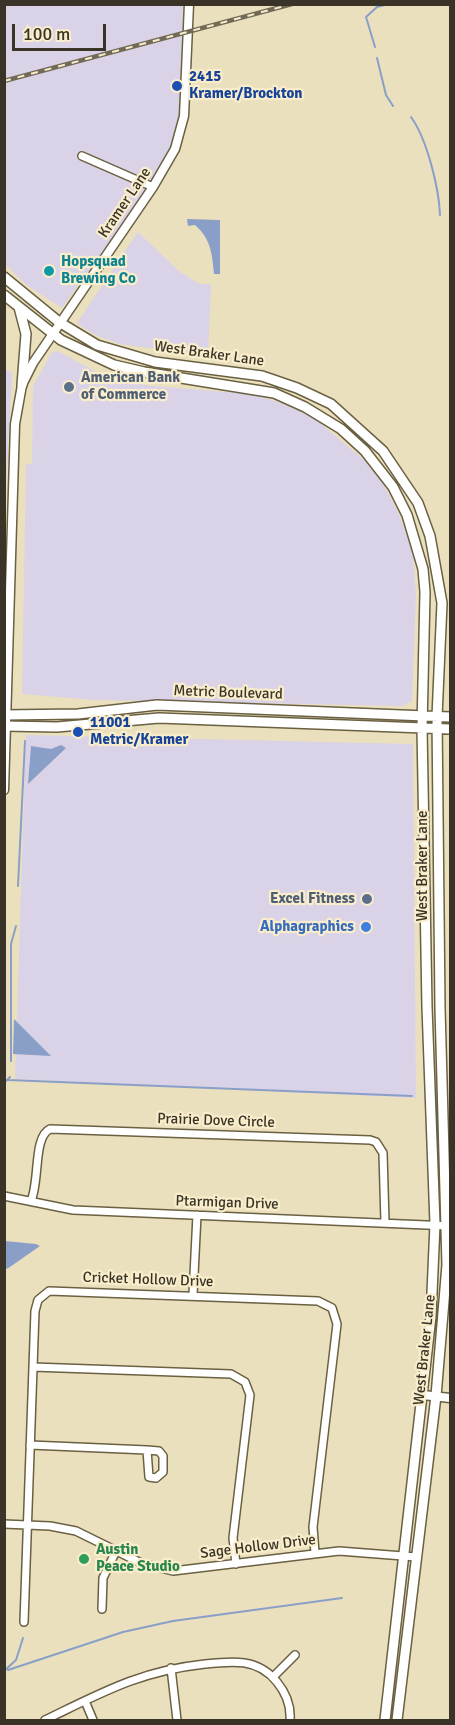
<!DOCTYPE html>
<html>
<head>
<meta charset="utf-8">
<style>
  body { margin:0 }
  #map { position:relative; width:455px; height:1725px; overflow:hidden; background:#ebe0be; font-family:Signika,sans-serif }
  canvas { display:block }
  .frame { position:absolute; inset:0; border:6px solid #393427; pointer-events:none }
  .scale { position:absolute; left:12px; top:24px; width:94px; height:27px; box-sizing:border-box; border:3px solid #393427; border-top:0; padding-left:8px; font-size:18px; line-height:21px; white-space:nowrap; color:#393427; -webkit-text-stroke:4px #f9edcb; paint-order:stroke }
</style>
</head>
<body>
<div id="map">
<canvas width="455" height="1725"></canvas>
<div class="frame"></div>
<div class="scale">100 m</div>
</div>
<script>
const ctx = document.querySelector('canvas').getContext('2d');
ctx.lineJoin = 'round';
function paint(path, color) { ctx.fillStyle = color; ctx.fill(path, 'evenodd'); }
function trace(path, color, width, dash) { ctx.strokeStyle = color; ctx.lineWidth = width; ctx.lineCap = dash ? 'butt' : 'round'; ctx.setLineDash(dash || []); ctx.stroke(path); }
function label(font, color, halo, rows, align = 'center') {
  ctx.font = font + ' Signika,sans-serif'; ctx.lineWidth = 4.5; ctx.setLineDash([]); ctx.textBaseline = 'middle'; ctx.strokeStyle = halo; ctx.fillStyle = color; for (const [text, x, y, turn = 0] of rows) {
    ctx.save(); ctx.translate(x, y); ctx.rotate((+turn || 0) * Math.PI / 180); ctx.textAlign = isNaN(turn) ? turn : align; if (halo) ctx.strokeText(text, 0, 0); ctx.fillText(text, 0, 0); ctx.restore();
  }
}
paint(new Path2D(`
  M4,5h179l-4,110 -11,40 -23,37 -83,116 -36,-23 -21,-21z
  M138,232l42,40 20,12h11l-3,72 -89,-12 -26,-10 -16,-11z
  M58,351l49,27 45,8 100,8 32,10 29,13 51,43 19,24 16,30 14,39 3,42 -4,106 -9,5 -308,-6 -73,-6 4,-230h6l1,-78 19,-34z
  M5,370l7,2 -7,135 -1,-137z
  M26,735l387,9 3,354 -401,-19z`), '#dad2e7');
paint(new Path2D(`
  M187,219l33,1v54h-6c-2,-20 -3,-35 -19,-49l-7,1z
  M61,745l5,3 -38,36 3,-38 20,3z
  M14,1019l37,37 -38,-2z
  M5,1241l31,3 4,2 -33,23 -2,-2z`), '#8a9fc7');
trace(new Path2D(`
  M375,47l-9,-30 11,-10 12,-3
  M377,58l9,37 7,11
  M411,117c16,22 28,71 29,98
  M18,886l7,-145
  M11,1061v-117l5,-18
  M8,1080l404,16
  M4,1083l6,-6
  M8,1670l115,-38 50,-11 169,-23
  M4,1671l12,-11 7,-22`), '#8a9fc7', 2);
const minor = new Path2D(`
  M82,156l71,31
  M4,1196l69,14 377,16
  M31,1201c9,-21 2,-64 19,-72l320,11 6,2 7,11 2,69
  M193,1295l4,-80
  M33,1367l198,7 14,8 5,13 -17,143 3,26
  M30,1445l117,5 12,1 4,5v16l-7,6 -7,-1 -2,-27
  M4,1524l46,2 26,5 65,32 32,8 166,-20 77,6
  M102,1609l1,-31 13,-27
  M24,1622l11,-311 3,-11 11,-9 269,10 14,7 5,16 -24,203 2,26
  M171,1668l6,52
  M273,1677l22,-22
  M85,1701l8,19
  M45,1720c58,-28 95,-49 160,-56 27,-3 53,-6 72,18 9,11 14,24 13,38`);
const tertiary = new Path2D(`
  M4,790l11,-366 7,-39 11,-22 120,-176 22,-38 9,-33 5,-112
  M423,1395l27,3`);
const secondary = new Path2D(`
  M4,277l55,45 38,23 58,17 107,14 35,12 34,16 52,47 35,52 12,33 12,67 -5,114 3,291 7,257 -11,131 -39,324
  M4,295l57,45 53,25 30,7 130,21 31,14 36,22 24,22 28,36 14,28 16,54 2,23 -3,136 5,279 8,217 -4,92 -46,404
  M19,307l7,27 -4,51
  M4,715l74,-1 79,-9 293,12
  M4,726l53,1 102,-9 291,11`);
trace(minor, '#6a6042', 10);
trace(tertiary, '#6a6042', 11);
trace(secondary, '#6a6042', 12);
trace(minor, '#fff', 7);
trace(tertiary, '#fff', 8);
trace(secondary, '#fff', 9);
const rail = new Path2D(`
  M4,81l288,-77`);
trace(rail, '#716a56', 4.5);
trace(rail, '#f9edcb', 2, [7]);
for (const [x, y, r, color] of [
  [177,86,6,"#1a4fb4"],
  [49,271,6,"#0f9aa8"],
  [69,387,6,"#5c6f8a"],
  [78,732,6,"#1a4fb4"],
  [367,899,6,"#5c6f8a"],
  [366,927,6,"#3f7fe0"],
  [84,1559,6,"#2e9e5b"]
]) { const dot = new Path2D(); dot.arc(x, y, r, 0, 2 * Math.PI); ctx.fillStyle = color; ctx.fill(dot); trace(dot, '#f9edcb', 2); }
label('bold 15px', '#164399', '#f9edcb', [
  ["2415",189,77],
  ["Kramer/Brockton",189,94],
  ["11001",90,723],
  ["Metric/Kramer",90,740]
], 'left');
label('15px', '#393427', '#f9edcb', [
  ["Kramer Lane",125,203,-56],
  ["West Braker Lane",209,354,8],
  ["Metric Boulevard",228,693,2],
  ["West Braker Lane",423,866,-90],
  ["Prairie Dove Circle",216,1121,2],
  ["Ptarmigan Drive",227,1203,2],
  ["Cricket Hollow Drive",148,1280,2],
  ["West Braker Lane",425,1350,-84],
  ["Sage Hollow Drive",258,1547,-7]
]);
label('bold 15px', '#0d838f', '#f9edcb', [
  ["Hopsquad",61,262],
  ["Brewing Co",61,279]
], 'left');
label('bold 15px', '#4e5e75', '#f9edcb', [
  ["American Bank",81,378],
  ["of Commerce",81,395],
  ["Excel Fitness",355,899,"right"]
], 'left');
label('bold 15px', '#366cbe', '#f9edcb', [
  ["Alphagraphics",354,927]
], 'right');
label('bold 15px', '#27864d', '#f9edcb', [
  ["Austin",96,1550],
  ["Peace Studio",96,1567]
], 'left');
</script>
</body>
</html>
